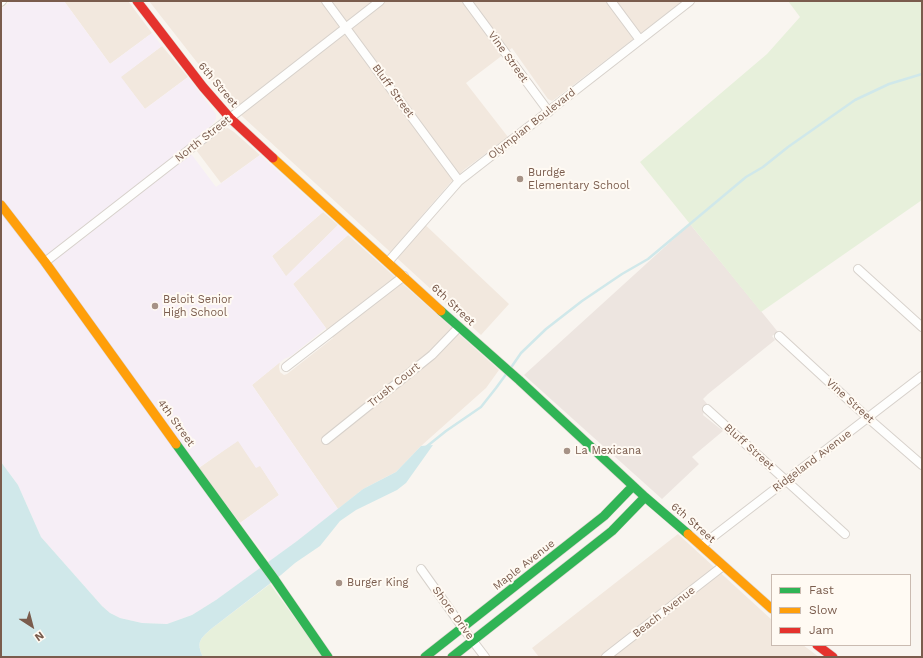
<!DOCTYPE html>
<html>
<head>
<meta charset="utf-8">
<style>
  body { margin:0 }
  #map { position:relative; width:923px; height:658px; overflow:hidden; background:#f9f5f0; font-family:"Work Sans",sans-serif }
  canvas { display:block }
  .frame { position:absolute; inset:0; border:2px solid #7a5c4d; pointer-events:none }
  .legend { position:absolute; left:771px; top:574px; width:140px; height:72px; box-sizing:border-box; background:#fffaf3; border:1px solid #cabbb1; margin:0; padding:5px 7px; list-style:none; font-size:12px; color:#7a5c4d }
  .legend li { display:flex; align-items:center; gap:8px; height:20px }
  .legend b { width:20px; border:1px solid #cabbb1 }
  .north { position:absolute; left:12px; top:606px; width:40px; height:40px; -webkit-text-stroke:3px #fffaf3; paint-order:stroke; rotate:144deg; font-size:11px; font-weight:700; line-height:16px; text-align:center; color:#7a5c4d }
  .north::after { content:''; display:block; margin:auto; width:14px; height:18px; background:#7a5c4d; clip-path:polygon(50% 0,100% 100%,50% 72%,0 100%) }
</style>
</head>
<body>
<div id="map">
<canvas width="923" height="658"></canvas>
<div class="frame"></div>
<ul class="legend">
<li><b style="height:5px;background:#30b455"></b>Fast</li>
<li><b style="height:5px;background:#ff9f0a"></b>Slow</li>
<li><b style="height:5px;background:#e5322d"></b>Jam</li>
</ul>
<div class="north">N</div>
</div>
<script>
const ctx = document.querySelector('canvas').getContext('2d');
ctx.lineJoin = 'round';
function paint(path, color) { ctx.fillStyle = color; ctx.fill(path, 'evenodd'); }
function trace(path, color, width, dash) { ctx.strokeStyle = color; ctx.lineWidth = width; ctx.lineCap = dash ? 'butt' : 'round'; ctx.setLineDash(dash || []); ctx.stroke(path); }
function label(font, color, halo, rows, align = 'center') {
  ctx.font = font + ' "Work Sans",sans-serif'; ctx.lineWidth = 4; ctx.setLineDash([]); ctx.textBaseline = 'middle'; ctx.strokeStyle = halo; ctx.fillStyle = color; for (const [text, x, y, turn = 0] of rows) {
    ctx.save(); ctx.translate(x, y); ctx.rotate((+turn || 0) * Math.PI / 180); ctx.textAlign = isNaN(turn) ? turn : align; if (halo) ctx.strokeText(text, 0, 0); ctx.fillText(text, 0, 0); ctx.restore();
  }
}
paint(new Path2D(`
  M64,1h64l24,32 -42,31z
  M149,1h534l-128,98 -3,2 -4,-2 -36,-51 -46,35 42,54 -43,32 -14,13 -32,37 90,85 -28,31 -249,-228z
  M162,46l26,31 -43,32 -25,-32z
  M228,128l6,4 26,23 -39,28 -25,-33 28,-21z
  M323,212l15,13 -52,52 -14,-21z
  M348,235l151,135 -13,18 -65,58 -25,26 -33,17 -25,20 -86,-124 28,-23 -1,5 1,5 4,3 3,-1 46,-36 -40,-54z
  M238,440l18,27 4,-2 19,30 -39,28 -41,-55z
  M678,534l94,86v25h31l16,12h-280l-7,-9z`), '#f2e8de');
paint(new Path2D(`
  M690,224l88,108 -6,4 3,4 -67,54 -5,5 6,7 -5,5 -1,4 20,16 -31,26 7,7 -37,35 -138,-124z`), '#ede5e0');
paint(new Path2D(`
  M12,1h52l46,63 42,-31 10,13 -41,31 24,32 43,-32 28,37v4l-1,3 -3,4 -26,22 30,40 44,-32 63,57 -51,44 14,20 52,-51 10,10 -55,49 33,44 -35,28 -7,3 -32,26 86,124 -41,32 -27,20 -30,-38 39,-28 -19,-29 -4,2 -18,-27 -47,32 69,95 -44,32 -24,15 -25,9 -25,-1 -22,-5 -10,-5 -8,-7 -61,-69 -23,-52 -17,-23v-453z`), '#f6eef6');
paint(new Path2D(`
  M788,1h134v199l-161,112 -121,-150 127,-108 33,-37z
  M270,584l53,73h-120c-7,-15 -3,-18 8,-28z`), '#e7f0db');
paint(new Path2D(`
  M433,445l-27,38 -9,7 -41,20 -16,11 -20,25 -25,17 -14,12 -70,54c-11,10 -15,13 -8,28h-202v-195l17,23 23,52 61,69 8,7 10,5 22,5 25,1 25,-9 24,-15 81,-59 66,-52 33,-17 25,-26z`), '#d0e8ea');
trace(new Path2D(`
  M510,369l11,-16 25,-24 36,-28 40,-27 26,-15 98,-82 17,-10 25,-20 67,-47 34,-16 33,-10
  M426,447l20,-16 35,-24 15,-19 11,-15`), '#d0e8ea', 2.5);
const street = new Path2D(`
  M326,1l133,180
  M467,1l82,111
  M611,1l29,39
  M1,2l1,-1
  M45,262l185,-144 150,-117
  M388,262l71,-81 231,-180
  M858,269l64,58
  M779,336l89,82 54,47
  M286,367l118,-91
  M707,409l138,125
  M326,440l106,-85 27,-28
  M701,546l221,-170
  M421,569l42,59 22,29
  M606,657l117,-91`);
const fast = new Path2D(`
  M441,311l78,69 126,117 43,37
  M176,444l99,136 53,77
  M425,657l179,-141 29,-30
  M452,657l160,-126 33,-34`);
const slow = new Path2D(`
  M273,158l168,153
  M1,205l44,57 131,182
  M688,534l84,75`);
const jam = new Path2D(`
  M137,1l66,86 27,31 43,40
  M817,645l16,12`);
trace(street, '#d7d1cb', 10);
trace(fast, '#d9d2cb', 10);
trace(slow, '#d9d2cb', 10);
trace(jam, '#d9d2cb', 10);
trace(street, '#fefefd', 8);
trace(fast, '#30b455', 9);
trace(slow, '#ff9f0a', 9);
trace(jam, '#e5322d', 9);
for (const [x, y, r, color] of [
  [520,179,4,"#a69286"],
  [155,306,4,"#a69286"],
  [567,451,4,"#a69286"],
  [339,583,4,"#a69286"]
]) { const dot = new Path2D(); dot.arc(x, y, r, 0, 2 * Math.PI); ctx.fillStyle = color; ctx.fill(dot); trace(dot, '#fffaf3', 1.5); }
label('11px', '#7a5c4d', '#fffaf3', [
  ["Vine Street",508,57,54],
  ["6th Street",218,85,50],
  ["Bluff Street",393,91,54],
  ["Olympian Boulevard",532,124,-38],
  ["North Street",203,139,-38],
  ["6th Street",453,305,43],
  ["Trush Court",394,385,-39],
  ["Vine Street",850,401,42],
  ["4th Street",176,423,54],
  ["Bluff Street",749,447,42],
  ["Ridgeland Avenue",812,461,-37],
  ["6th Street",693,523,41],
  ["Maple Avenue",524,565,-38],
  ["Beach Avenue",664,612,-38],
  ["Shore Drive",453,613,54]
]);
label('11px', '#7a5c4d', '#fffaf3', [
  ["Burdge",528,173],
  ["Elementary School",528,186],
  ["Beloit Senior",163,300],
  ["High School",163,313],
  ["La Mexicana",575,451],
  ["Burger King",347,583]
], 'left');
</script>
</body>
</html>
